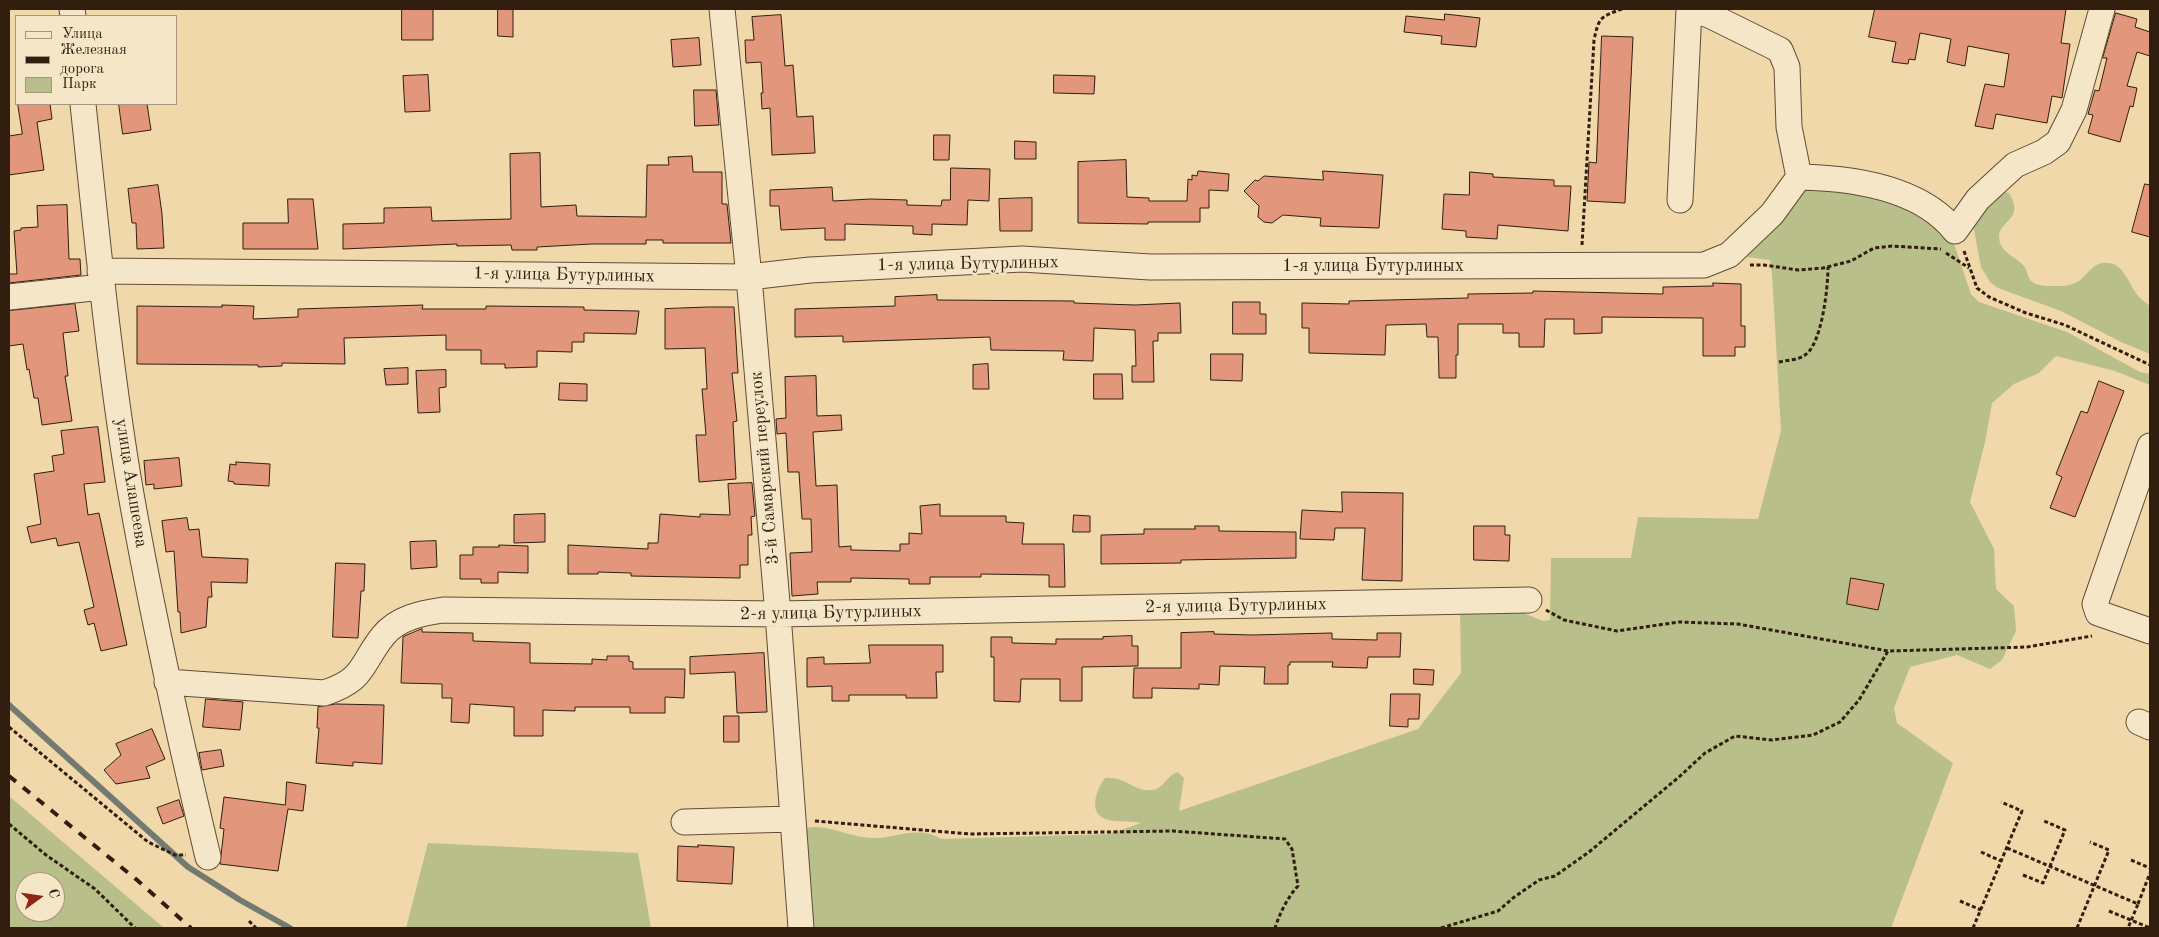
<!DOCTYPE html>
<html>
<head>
<meta charset="utf-8">
<style>
  body { margin:0 }
  #map { position:relative; width:2159px; height:937px; overflow:hidden; background:#f0d8ab; font-family:"Old Standard TT",serif }
  canvas { display:block }
  .frame { position:absolute; inset:0; border:10px solid #311e0f; pointer-events:none }
  .legend { position:absolute; left:15px; top:15px; width:162px; height:90px; box-sizing:border-box; background:#f5e6c8; border:1px solid #a7967e; margin:0; padding:6px 9px; list-style:none; font-size:15px; color:#311e0f }
  .legend li { display:flex; align-items:center; gap:10px; height:25px }
  .legend b { width:25px; border:1px solid #a7967e }
  .north { position:absolute; left:15px; top:872px; width:50px; height:50px; box-sizing:border-box; background:#f5e6c8; border:1px solid #a7967e; border-radius:50%; rotate:76deg; font-size:14px; font-weight:700; line-height:20px; text-align:center; color:#311e0f }
  .north::after { content:''; display:block; margin:auto; width:18px; height:22px; background:#8f2418; clip-path:polygon(50% 0,100% 100%,50% 72%,0 100%) }
</style>
</head>
<body>
<div id="map">
<canvas width="2159" height="937"></canvas>
<div class="frame"></div>
<ul class="legend">
<li><b style="height:6px;background:#f5e6c8"></b>Улица</li>
<li><b style="height:6px;background:#311e0f"></b>Железная дорога</li>
<li><b style="height:14px;background:#b8bf8a"></b>Парк</li>
</ul>
<div class="north">С</div>
</div>
<script>
const ctx = document.querySelector('canvas').getContext('2d');
ctx.lineJoin = 'round';
function paint(path, color) { ctx.fillStyle = color; ctx.fill(path, 'evenodd'); }
function trace(path, color, width, dash) { ctx.strokeStyle = color; ctx.lineWidth = width; ctx.lineCap = dash ? 'butt' : 'round'; ctx.setLineDash(dash || []); ctx.stroke(path); }
function label(font, color, halo, rows, align = 'center') {
  ctx.font = font + ' "Old Standard TT",serif'; ctx.lineWidth = 4.5; ctx.setLineDash([]); ctx.textBaseline = 'middle'; ctx.strokeStyle = halo; ctx.fillStyle = color; for (const [text, x, y, turn = 0] of rows) {
    ctx.save(); ctx.translate(x, y); ctx.rotate((+turn || 0) * Math.PI / 180); ctx.textAlign = isNaN(turn) ? turn : align; if (halo) ctx.strokeText(text, 0, 0); ctx.fillText(text, 0, 0); ctx.restore();
  }
}
paint(new Path2D(`
  M1824,184l96,27 33,30 18,53 8,8 88,30 73,40 10,2v11l-35,-14 -59,-15 -17,17 -25,11 -22,19 -7,39 -15,60 24,47 2,40 18,17 2,25 -14,29 -12,9 -33,-14 -47,12 -16,41 3,15 56,40 -62,165h-1086v-100c24,-5 44,10 68,10 24,0 46,-13 68,1l169,-5 31,-11c-15,-4 -46,4 -46,-19 0,-8 5,-20 10,-26 18,-3 31,15 48,12 11,-2 14,-15 25,-18l6,6 -5,33 239,-82 43,-56 -1,-65 46,-2 37,15 7,-1 1,-62h80l7,-41 120,2 23,-88 -9,-157 -2,-14 -30,-4 60,-67z
  M2000,191l9,2c19,32 -20,26 -7,54 4,7 14,11 20,17 5,4 5,12 9,17 4,4 12,5 18,5 8,0 19,1 26,-3 13,-6 17,-23 34,-20 16,2 20,23 30,34 3,3 7,6 11,9v48l-29,-12 -60,-31 -63,-23 -8,-6 -9,-15 -8,-43z
  M9,796l155,132h-155zM25,882h30v30h-30z
  M428,843l210,10 13,75h-245z`), '#b8bf8a');
trace(new Path2D(`
  M9,705l179,162 52,33 50,28`), '#727a71', 6);
const building = new Path2D(`
  M402,9h31v31h-31z
  M498,9h15v28l-15,-1z
  M1875,9h191l-5,34 9,1 -8,54 -10,-2 -5,27 -51,-9 -3,15 -18,-3 10,-42 19,3 5,-33 -41,-8 -3,20 -18,-4 4,-23 -31,-6 -5,27 -6,-1 -1,5 -16,-2 4,-20 -27,-5z
  M2116,13l21,6 -2,8 15,5v24l-13,-4 -10,34 10,2 -4,19 -3,-1 -10,36 -32,-9 5,-18 -5,-1 7,-24 4,1 8,-33h-4z
  M1445,14l35,4 -4,29 -35,-3 1,-8 -38,-4 2,-16 38,4z
  M781,15l4,51 8,-1 4,52 16,-1 2,37 -43,2 -2,-47 -8,1 -1,-16h2l-2,-31 -15,1 -1,-23h9l-2,-23z
  M1602,36l31,1 -8,166 -38,-2 2,-39 7,1z
  M699,38l2,27 -28,2 -2,-27z
  M428,75l2,36 -25,1 -2,-36z
  M1054,75l41,1 -1,18 -40,-1z
  M694,90h22l3,35 -24,1z
  M18,104h32l2,15 -15,3 7,48 -35,5v-39l13,-2z
  M119,104h28l4,26 -28,4z
  M934,135h16l-1,25h-15z
  M1015,141l21,1v17h-21z
  M540,153l1,54 35,-2 1,11 69,1 1,-52h22l-1,-8 24,-1 1,16h29v32h5l4,39h-68v-3h-17v4h-54l-55,3v3h-25l-1,-5 -54,1v-2l-114,5v-25l41,-1v-15l47,-1 1,14 79,-2 -1,-65z
  M1126,160l1,37 22,1v3h38l1,-22 4,1v-5l5,1 1,-5 31,3 -1,17 -19,-1v18h-9v14h-52v2l-70,-1v-61z
  M951,168l39,1 -1,32 -21,-1 -1,25 -35,-1v11l-19,-1v-8l-68,-2v16h-20v-12l-44,2 -2,-24h-9v-16l62,-3 1,14 38,-2 36,1v5l34,1 1,-6h8z
  M1323,171l60,4 -4,53 -59,-2 1,-8 -38,-3 -11,8 -8,-1 -6,-5 1,-11 -15,-15 11,-11 3,1 6,-5 59,4z
  M1470,172l23,2v3l61,3v6h17l-3,45 -70,-6 -1,14 -31,-2v-6l-24,-2 2,-35 25,1z
  M2145,184l5,1v52l-18,-5z
  M158,185l4,29 2,34 -27,1 -1,-26h-4l-4,-34z
  M1032,198v33h-32l-1,-32z
  M288,199h25l5,50h-75v-26h45z
  M67,205l2,54h11l1,16 -72,8v-9h8l-3,-43 7,-1v-2l17,-1 -1,-21z
  M1713,283l28,1v42h4v21h-10v9h-32v-38l-101,-1v16l-28,1v-15h-29l-1,28h-25v-14h-16v-9h-45v31h-2v23h-17l-1,-41h-11l-1,-13 -40,1 -1,30 -76,-2v-25h-7v-25l47,1v-3l119,-3v-4l65,-1v-2l130,3v-7l50,-1z
  M937,295v5l137,1v2l61,2 45,-2 1,30h-23v8h-5l1,41h-22v-16h4l-1,-36 -41,-2 -1,33 -30,-1 1,-9 -73,-1 -1,-13 -147,5v-6l-48,1v-28l100,-3v-9z
  M1233,302h27v12h6v20h-33z
  M75,304l4,27 -16,2 5,43h-3l7,45 -30,4 -4,-27h-4l-5,-29 -2,1 -4,-26 -14,2v-35z
  M222,305l32,1 -1,13 45,-2v-8l125,-4 -1,4h64v-3l98,1v3l55,1 -3,23 -52,-1v9h-12v10l-35,-1v16l-32,1v-4h-24v-14h-35v-15l-102,3 1,26 -63,-1v3l-24,1v-2l-121,-1v-58l85,1z
  M708,307h26l4,66h-6l5,48 -4,1 3,57 -37,3 -3,-47h10l-4,-46h5l-2,-41 -40,1v-40z
  M1211,354h32l-1,27 -31,-1z
  M988,364l1,25h-16v-24z
  M408,368v16l-22,1 -2,-16z
  M446,370v17l-7,1 1,24 -22,1 -2,-42z
  M1094,374h28l1,25h-29z
  M816,376l1,40 24,-1 1,15 -29,2 3,54 21,-1 2,62 12,-1v4l49,1v-7h9v-11l13,1 -2,-28 20,-2v12h66v6l18,1 -2,21h42l1,43h-16v-12l-68,-1v3h-51v7h-21v-5l-58,-1v4h-34l1,12 -26,2 -2,-43 22,-1 -1,-33h-9l-3,-47h-11l-2,-39 -9,1 -1,-15 10,-1 -1,-41z
  M2099,381l25,10 -49,126 -25,-9 12,-31 -6,-3 25,-63 6,2z
  M560,383l27,1v17l-28,-1z
  M98,427l7,55 -21,2 4,31 11,-2 28,132 -26,6 -7,-28 -6,2 -4,-15 10,-3 -15,-65 -21,4 -2,-8 -25,5 -4,-16 14,-3 -7,-50 20,-3 -2,-15 12,-2 -3,-23z
  M179,458l3,28 -28,3v-5l-8,1 -2,-24z
  M236,462l34,2 -1,22 -35,-2v-2l-6,-1 2,-17 6,1z
  M752,483l3,33 -4,1 1,18h-4v30h-8v13l-109,-2v-3l-33,-1v2h-30v-29l80,4v-6h10l2,-29 40,3v-3l30,1 -2,-31z
  M1342,492l61,1 -1,88 -40,-1 3,-52h-30l-1,12 -34,-1 2,-29 40,2z
  M545,514v28l-31,1v-28z
  M1074,515l16,1v16h-17z
  M187,518l2,12 10,-1 3,28 46,2 -1,24 -36,-1 1,15h-4l-2,30 -25,6 -1,-21h-2l-4,-61 -8,1 -4,-31z
  M1195,526h24v5l77,1v26l-115,2v3l-80,1v-29l43,-1v-5h51z
  M1474,526h31v9h5l-1,26 -35,-1z
  M436,541l1,26 -26,2 -1,-27z
  M499,545l29,1v27l-30,-1v11h-17v-4h-21v-24h13v-8h26z
  M336,563l29,1 -1,27h-3l-3,47 -25,-1z
  M1851,578l33,6 -6,26 -31,-6z
  M422,629v3l51,1v8l57,2v20l62,1v-5l15,1v-4h22v5l4,1v7h52l-1,29 -19,-1v16h-35v-6h-55v4l-32,-1v26h-29v-29l-44,-3 -1,19 -18,-1 1,-24h-10v-14l-41,-1 2,-46z
  M1214,632v2l38,1 80,-2v6l45,1v-7h24l-1,24h-32l-1,11 -35,-1 1,-5h-43v3h-2v19h-24l1,-17 -45,-1 -1,19 -20,-1v5l-47,-1v10h-19l1,-30h47v-35z
  M1132,636v10h6v20l-56,1v34h-22v-22h-39l-1,23 -26,-1v-44h-3v-20h21v6l44,1v-5h47v-2z
  M869,645h74v27h-7l1,26h-31v-3h-57v6h-17v-15l-25,1v-29l17,-1v7l46,-1z
  M764,653l3,59 -30,1 -2,-41 -45,2v-17z
  M1414,669l20,1 -1,15 -19,-1z
  M1391,694h29l-1,25h-11v8l-18,-1z
  M206,699l37,3 -3,28 -37,-3z
  M336,704l48,1 -2,59 -29,-2v4l-37,-3 3,-35h-2l1,-21z
  M724,716h15v26h-15z
  M152,729l13,30 -19,8 4,11 -34,6 -12,-14 17,-15 -5,-11z
  M221,750l3,16 -22,4 -3,-17z
  M287,782l19,3 -3,26 -15,-2 -10,62 -58,-7 4,-35 -4,-1 4,-31 61,8z
  M179,800l5,16 -21,8 -6,-16z
  M698,845l36,2 -2,37 -55,-3 1,-35 20,1z`);
paint(building, '#e2967c');
trace(building, '#311e0f', 1);
const minor = new Path2D(`
  M72,9l1,7
  M722,9l27,268 29,337 23,314
  M1690,9l19,6 71,35 7,17 2,60 10,50
  M83,104c13,124 25,250 45,373 22,128 50,254 80,380
  M1799,177c52,1 121,10 156,54l23,-32 37,-34 29,-13 14,-10 16,-32 28,-101
  M1680,200l9,-191
  M100,271l649,6 61,-7 212,-11 128,8 554,-2 25,-10 43,-41 27,-37
  M9,297l93,-10
  M2150,446l-55,158 3,9 52,18
  M167,682l157,11c41,-13 36,-28 59,-57 14,-18 39,-23 60,-26l335,4 751,-14
  M2139,722l11,5
  M684,822l108,-3`);
trace(minor, '#614c36', 27);
trace(new Path2D(`
  M1582,245l12,-205c5,-23 6,-23 28,-31
  M1964,251l13,37 12,9 37,16 39,12 85,40
  M1946,253l23,15
  M1750,265h14l34,5 25,-2 28,-7 23,-13 18,-2 49,3
  M1779,362c8,-2 20,-2 26,-7 17,-11 23,-68 23,-88
  M1546,610l18,10 53,11 62,-9 59,2 150,27 139,-4 65,-11
  M9,727l139,115 27,13h11
  M815,821l155,13 203,-3 112,8 7,10 6,37c-11,12 -18,27 -23,42
  M9,824l37,31 49,34 40,39
  M2007,848l131,56 -10,24
  M1981,852l20,9
  M2131,860l19,8
  M2023,875l20,8 22,-53 -21,-9
  M1960,901l21,9
  M2138,904l12,-31
  M2109,911l41,17
  M249,921l7,7
  M1441,928l57,-17 15,-13 26,-18 16,-4 34,-24 90,-75 26,-24 30,-17 37,4 41,-5 27,-13 19,-22 29,-49
  M1973,928l49,-117 -21,-9
  M2077,928l32,-78 -19,-8`), '#311e0f', 3, [4, 2.5]);
trace(minor, '#f5e6c8', 25);
trace(new Path2D(`
  M9,776l128,104 54,48`), '#311e0f', 4, [9, 9]);
label('18px', '#311e0f', '#f5e6c8', [
  ["1-я улица Бутурлиных",968,264,-1],
  ["1-я улица Бутурлиных",1373,266],
  ["1-я улица Бутурлиных",564,275,1],
  ["3-й Самарский переулок",765,468,-95],
  ["улица Алашеева",131,483,81],
  ["2-я улица Бутурлиных",1236,606,-1],
  ["2-я улица Бутурлиных",831,613,-1]
]);
</script>
</body>
</html>
